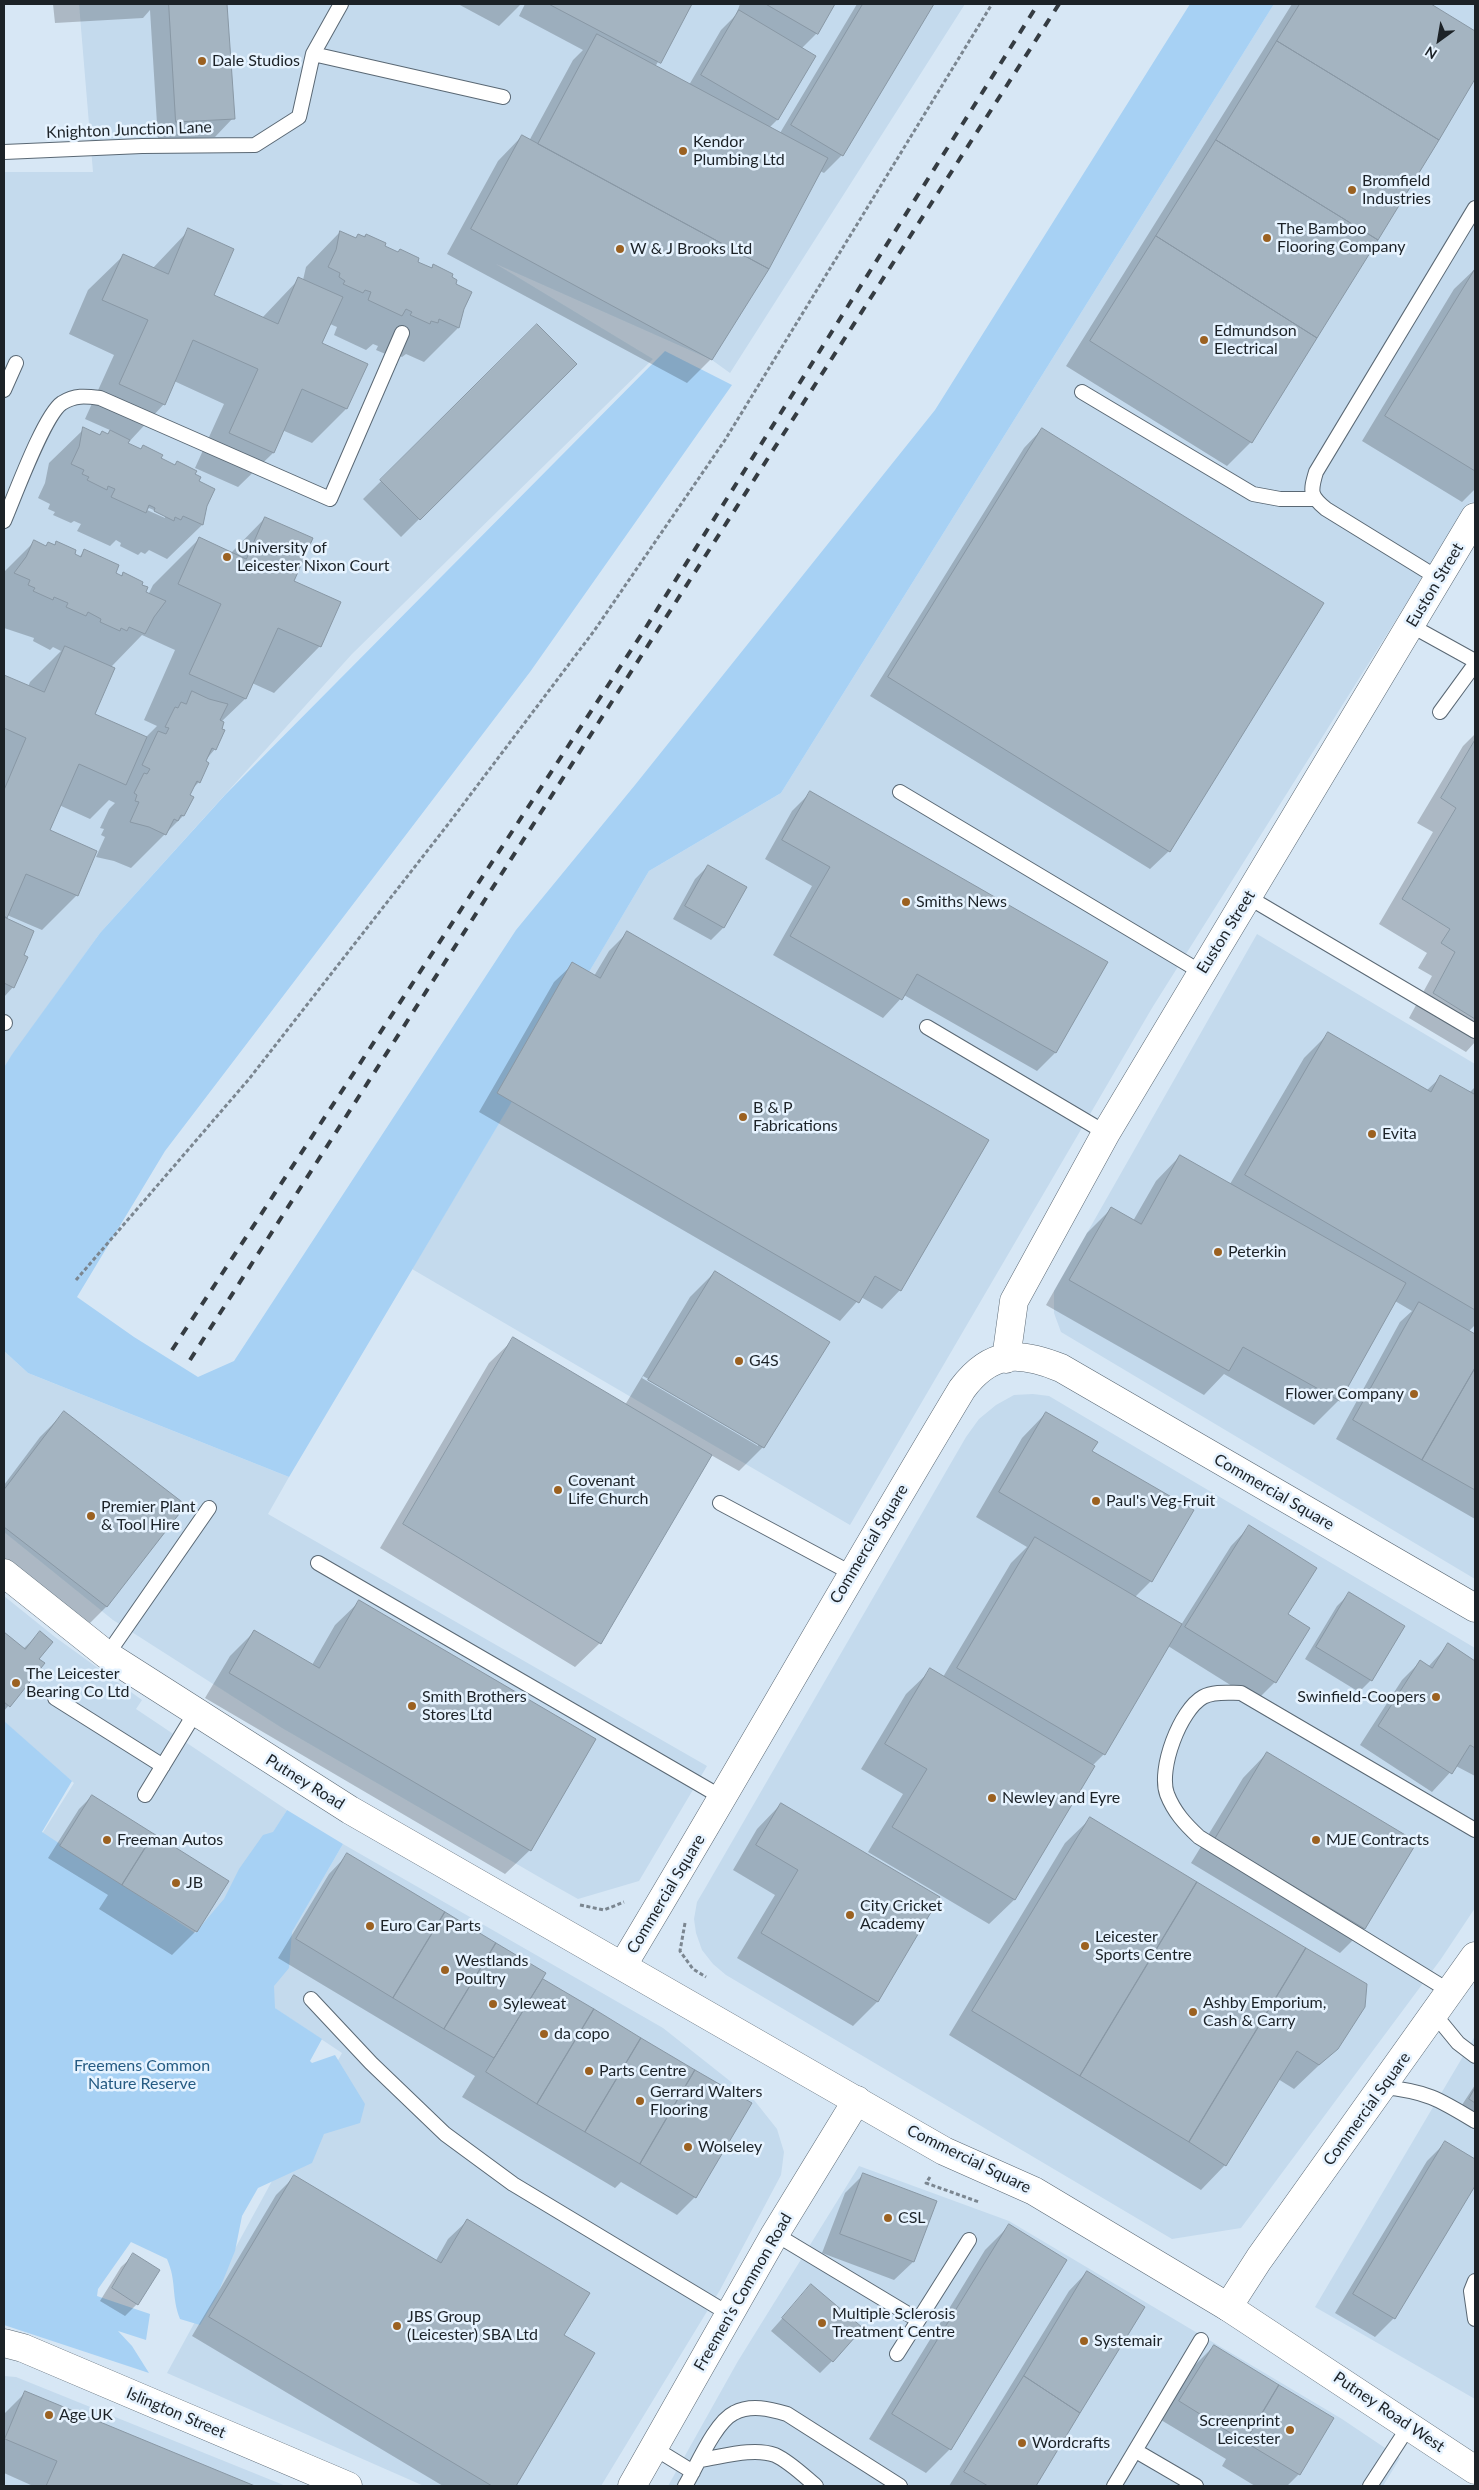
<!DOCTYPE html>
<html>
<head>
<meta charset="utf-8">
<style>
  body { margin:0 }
  #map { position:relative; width:1479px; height:2490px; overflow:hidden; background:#d7e7f5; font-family:Lato,sans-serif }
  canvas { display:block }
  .frame { position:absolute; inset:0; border:5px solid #1c2227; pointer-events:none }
  .north { position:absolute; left:1414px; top:15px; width:50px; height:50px; -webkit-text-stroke:4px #e6f3ff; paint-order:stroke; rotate:212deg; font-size:14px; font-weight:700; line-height:20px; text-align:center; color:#1c2227 }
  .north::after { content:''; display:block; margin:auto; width:18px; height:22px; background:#1c2227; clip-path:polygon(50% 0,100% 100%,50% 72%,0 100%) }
</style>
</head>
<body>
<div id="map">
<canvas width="1479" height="2490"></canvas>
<div class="frame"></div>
<div class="north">N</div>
</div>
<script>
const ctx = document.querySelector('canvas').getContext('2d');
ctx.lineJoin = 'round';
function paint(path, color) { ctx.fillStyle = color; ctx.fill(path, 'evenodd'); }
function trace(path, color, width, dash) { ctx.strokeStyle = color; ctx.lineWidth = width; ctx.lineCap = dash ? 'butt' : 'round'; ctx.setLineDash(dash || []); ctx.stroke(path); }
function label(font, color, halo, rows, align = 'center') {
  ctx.font = font + ' Lato,sans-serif'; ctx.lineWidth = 5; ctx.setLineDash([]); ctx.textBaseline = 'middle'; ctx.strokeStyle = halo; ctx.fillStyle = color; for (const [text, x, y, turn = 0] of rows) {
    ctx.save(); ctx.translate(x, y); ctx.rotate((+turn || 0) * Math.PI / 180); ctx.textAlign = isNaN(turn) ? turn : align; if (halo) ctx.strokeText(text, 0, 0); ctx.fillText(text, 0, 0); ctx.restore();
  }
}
paint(new Path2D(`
  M79,4h886l-235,369 -18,-13 -216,-96 157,95 -301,295 -252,279 -96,134v-895h89z
  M1274,4h201v500l-5,-2 -318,506 -302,517 -438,-256 237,-398 132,-78z
  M1257,934l218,130v515l-414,-247 -7,-19v-22z
  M4,1351l24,22 261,104 -21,37 439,252 -68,115 -61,18 -32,-18 -264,-153 -169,-108 -109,-88z
  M1033,1394l16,2 426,252v260l-34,51 -200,269 -69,11 -446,-264 -13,-11 -11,-14 -6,-17 -2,-14 3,-17 10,-17 259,-448 13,-18 17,-14 18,-10z
  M4,1596l51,41 87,63 -6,9 151,101 -81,132 -166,-105 34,-54 -70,-61z
  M343,1844l320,184 91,72 23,29 7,23 -3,23 -61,115 -119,196h-177l-257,-113 175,-320 -87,-58z
  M1475,2036v363l-160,-92z
  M859,2166l150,55 333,198 58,39 -17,28h-715l70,-125z
  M4,2376l12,1 270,109h-282z`), '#c4daed');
paint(new Path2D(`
  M1190,4h84l-493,789 -132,78 -360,606 -261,-104 -24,-22v-284l9,-14 87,-120 125,-138 440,-444 67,34 -202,287 -365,479 -88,146 57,40 64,40 36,-16 282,-431 119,-145 300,-375z
  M4,1721l68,60 -30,51 153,101 29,-34 15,-30 24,-34 10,-3 14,-22 56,34 -51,88 -3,36 -15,18 1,22 47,31 -12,22 2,2 23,-8 30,49 -5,19 -36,11 -12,29 -54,25 -16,28 -7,35 -19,47 -16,27 -20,-6c-9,-23 -3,-37 -13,-60l-36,-17 -33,47 -1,7 53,18 -4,26 -28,-9 14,15 17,27 -145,-48z`), '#a7d1f4');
paint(new Path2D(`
  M53,4h173l7,114 -18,19 -57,3 -8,-130 -7,8 -88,5z
  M458,4h63l-22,22z
  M525,4h166l-36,63 34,18 32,-55 15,-15 4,-11h94l-17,29 -16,16 13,7 -37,64 -8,8 11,5 77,-129h75l-90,151 -18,18 -4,-2 -109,188 -24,24 -240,-129 51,-93 24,-25 7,5 44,-81 10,-10 -64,-34z
  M1292,4h136l47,28v44l-224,366 -24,24 -161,-100z
  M189,230l23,65 50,23 37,-39 4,1 3,-13 34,-35 15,7 11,-4 17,12 33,15 14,7 3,-3 17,12 13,31 -5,19 -34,34 -18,-8 -4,3 -5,-2 -2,3 -19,-8 2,-4 -5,-2 -7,6 -32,-15 3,-8 -7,-3 -9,20 45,21 -20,44 -34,34 -30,-13 -9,23 -35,34 -43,-19 29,-64 -50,-23 -10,23 -37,40 47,22 3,-3 17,12 12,31 -4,19 -35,34 -18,-9 -4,4 -4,-2 -3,3 -18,-9 1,-3 -5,-3 -6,6 -33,-15 4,-7 -7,-3 -3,2 -18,-8 2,-3 -7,-3 2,-5 -12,-6 7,-15 4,-20 35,-34 15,7 3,-4 5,3 5,-4 -27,-12 29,-64 -45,-21 19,-44 35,-34 29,13zM149,508l16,7v3l-18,-8z
  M1475,269v220l-13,13 -100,-61 92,-152z
  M537,326l38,38 -174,173 -38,-38z
  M1042,429l127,422 -19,18 -280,-173 154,-248z
  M265,518l55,128 -46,47 -22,-10 -7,16 -24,23 -6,27 -11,13 4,1 -9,19 -8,8 -8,26 -52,52 -17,-7 -18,-4 9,-20 -4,-2 3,-6 -4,-1 9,-19 6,-6 -6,-3 -19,19 -31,-14 -11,26 29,64 -35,35 -35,-15 -2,4 17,36 -9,32 -9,10v-321l24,11 2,-5 31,-31 -8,-4 -3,3 -17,-9 1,-3 -30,-10v-56l30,-30 11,5 4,-4 5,2 3,-2 22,14 6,-6 29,23 6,2 3,-2 25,21 5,-10 46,-46 32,14zM142,635l33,15 -31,70 13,6 -12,12 -52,-23 18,-48z
  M1475,734v308l-9,10 -57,-34 23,-42 -14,-8 9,-15 -48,-29 54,-92 -16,-9 46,-77z
  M810,793l297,170 -52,90 -18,18 -133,-76 -21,23 -110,-63 39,-69 -47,-27 27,-48z
  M708,866l38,22 -23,40 -12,12 -38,-21 22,-40z
  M627,933l273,357 -18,19 -21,-12 -21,24 -361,-209 75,-130 19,-18 21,12 15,-25z
  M1328,1034l98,57 15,-14 28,16 6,-6v238l-7,7 7,4v183l-139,-80 64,-117 12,-11 -17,-10 -56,99 -25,25 -90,-51 -20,21 -158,-90 41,-72 24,-24 22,12 23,-40 24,-25 50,28 74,-126z
  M715,1272l48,175 -24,24 -28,-16 -111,188 -25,24 -195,-119 109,-185 25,-24 111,66 65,-108zM643,1376l115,67v3l-116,-68z
  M64,1413l121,92 -79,102 -24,24 -78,-61v-85l36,-48z
  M1046,1413l45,39 60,129 -16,16 46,28 50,-79 18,-19 37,87 22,14 -33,54 -19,19 -88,-55 -64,108 -12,12 -78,134 -25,24 -121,-72 35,-58 -42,-25 45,-75 25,-24 12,7 68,-114 16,-16 -51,-30 46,-79z
  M1349,1594l22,86 -12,12 -54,-33 32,-53z
  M360,1601l170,249 -25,24 -300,-176 25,-42 24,-24 58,33 23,-40z
  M4,1633l19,16 17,-16 -2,26 5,5 -39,47z
  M1448,1645l27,17v114l-19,-10 -24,26 -72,-47 42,-65 18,-18 8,5z
  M1267,1753l149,90 -52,86 -24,24 -149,-90 52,-85z
  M92,1796l104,135 -24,24 -73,-46 9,-14 -60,-37 31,-49z
  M781,1804l157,93 -61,105 -24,24 -116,-68 38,-63 -42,-25 24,-41z
  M1090,1819l247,229 -43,41 -16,-10 -53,86 -24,25 -252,-155 116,-192z
  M347,1855l191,130 5,-5 152,217 -18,18 -56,-33 -6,6 -153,-91 13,-21 -197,-118 51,-84z
  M1475,2085v37l-17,-11z
  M1445,2143l30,18v22l-81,135 -19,19 -40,-24 92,-152z
  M864,2174l71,28 -22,60 -19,18 -72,-27 23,-60z
  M294,2177l141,85 13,-23 19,-18 96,115 31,18 -80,132h-71l-251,-150 84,-141z
  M1009,2226l-59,223 -24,24 -57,-34 116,-189z
  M134,2255l3,49 -12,12 -25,-15 21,-34z
  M1087,2272l56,35 -109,179h-85l120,-195z
  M811,2286l21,75 -12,12 -49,-42z
  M1214,2346l85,128 -12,12h-32l-33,-20 4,-7 -65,-39 34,-55z
  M26,2392l225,94h-218l-29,-13v-59z`), '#0003');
const building = new Path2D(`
  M169,4h58l8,115 -59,3z
  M549,4h143l-31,59z
  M766,4h69l-17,30z
  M863,4h71l-91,152 -52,-31z
  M1300,4h131l44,27v48l-36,61 -162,-99z
  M739,10l77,46 -38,64 -77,-45z
  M597,34l231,124 -59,111 -231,-125z
  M1277,41l162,99 -61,100 -162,-100z
  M522,135l247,134 -57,91 -241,-131z
  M1216,140l162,100 -61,98 -161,-102z
  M188,228l46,21 -20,46 64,29 20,-47 45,20 -21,46 46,21 -21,45 -45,-20 -28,64 -45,-20 29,-64 -65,-29 -28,65 -46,-21 29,-64 -46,-20 21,-46 45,20z
  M340,231l16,7 2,-4 7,3 1,-3 20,9 -1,3 13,6 2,-3 19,9 -1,4 14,6 1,-4 20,10 -1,3 5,3 -1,4 16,8 -8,17 -5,19 -20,-9 -1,4 -7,-2 -1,3 -20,-9 2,-3 -6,-3 -4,7 -34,-16 3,-8 -6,-2 -2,3 -20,-9 2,-3 -6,-4 1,-4 -12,-6 8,-17z
  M1156,236l161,102 -65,105 -162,-102z
  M1475,269v202l-90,-55z
  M537,324l40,40 -157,156 -40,-40z
  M83,427l17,8 2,-4 6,3 2,-4 20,10 -2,3 13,6 2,-4 20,10 -2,3 14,7 2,-4 20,10 -2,3 6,3 -2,4 16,8 -8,17 -4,19 -20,-9 -2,4 -6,-3 -1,4 -20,-10 1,-3 -6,-3 -3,8 -35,-16 4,-8 -7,-3 -1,4 -20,-10 2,-3 -7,-3 2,-4 -13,-6 8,-17z
  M1042,428l282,175 -154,249 -282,-175z
  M265,517l48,21 -19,43 47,21 -20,45 -43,-19 -32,71 -57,-25 32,-70 -43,-20 21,-47 47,22z
  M34,540l12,6 2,-4 7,3 1,-4 20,9 -1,4 6,3 3,-8 35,16 -3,8 6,3 1,-4 20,10 -1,3 6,2 -2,5 20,9 -12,16 -9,17 -16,-7 -2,4 -6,-3 -1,3 -20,-9 1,-3 -13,-7 -2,4 -20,-9 2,-4 -14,-6 -1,3 -20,-9 2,-3 -7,-3 2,-5 -16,-7 12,-16z
  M65,646l50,22 -20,46 52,23 -21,48 -47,-21 -29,66 47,21 -19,45 -52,-22 -19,44 -3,-2v-126l22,-52 -22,-10v-53l40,17z
  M192,691l17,8 19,5 -8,16 4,2 -2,7 3,1 -9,20 -4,-2 -6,13 3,2 -9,20 -3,-2 -7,14 4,2 -10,19 -3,-1 -3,6 -4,-2 -8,16 -17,-8 -19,-5 9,-20 -4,-1 2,-6 -3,-2 10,-20 3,1 3,-5 -8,-4 16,-34 8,3 3,-6 -4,-1 10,-20 3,1 3,-6 5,2z
  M1475,740v279l-42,-26 22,-41 -14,-9 9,-14 -48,-30 54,-91 -15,-10z
  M810,791l298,171 -52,91 -139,-79 -15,26 -112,-64 40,-69 -48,-27z
  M708,865l39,22 -23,41 -39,-22z
  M4,917l30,14 -10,24 4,2 -14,31 -10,-5z
  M627,931l362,209 -88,151 -26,-15 -16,27 -362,-210 75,-131 28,16z
  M1328,1032l103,60 9,-17 34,19 1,-3v219l-230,-135z
  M1180,1155l226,128 -66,118 -97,-54 -14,24 -160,-91 42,-73 30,17z
  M715,1271l115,71 -66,106 -116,-68z
  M1419,1302l56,32v34l-53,92 -69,-40z
  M513,1337l199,118 -111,189 -198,-120z
  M1475,1368v122l-53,-30z
  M64,1411l122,94 -79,102 -103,-80v-37z
  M1046,1412l52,30 -6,9 102,59 -42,72 -153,-90z
  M1249,1525l68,43 -29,46 22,14 -34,55 -91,-56z
  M1035,1537l147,87 -77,131 -148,-87z
  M1349,1592l56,34 -33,55 -56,-34z
  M359,1600l237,139 -65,112 -302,-178 25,-43 65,38z
  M40,1631l13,11 -14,17 6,4 -35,44 -6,-5v-70l21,17z
  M1448,1643l27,18v87l-5,-3 -18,29 -74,-48 42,-66 12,8z
  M930,1668l165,98 -80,134 -123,-73 35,-58 -42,-25z
  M1267,1752l150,90 -52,87 -150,-90z
  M92,1795l62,39 -32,51 -62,-39z
  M781,1803l159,94 -62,105 -117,-69 37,-63 -42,-25z
  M1090,1817l107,65 -117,194 -108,-65z
  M154,1834l75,47 -32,51 -75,-47z
  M347,1853l98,59 -52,86 -97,-59z
  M1197,1882l109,66 -117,194 -109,-66z
  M445,1912l51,31 -52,86 -51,-31z
  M496,1943l50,30 -52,85 -50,-29z
  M1306,1948l61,36 -2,23 -27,42 -19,16 -22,-14 -71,115 -37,-24z
  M543,1979l51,30 -57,95 -51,-32z
  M594,2009l47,29 -56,94 -48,-28z
  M641,2038l54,32 -55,94 -55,-32z
  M695,2070l57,33 -56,95 -56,-34z
  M1475,2088v15l-6,-4z
  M1445,2141l30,18v27l-80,133 -42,-25z
  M863,2173l74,28 -23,61 -74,-28z
  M294,2175l147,88 26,-44 123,74 -26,42 31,18 -79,133h-24l-283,-169z
  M1009,2224l58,36 -116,190 -59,-36z
  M133,2253l27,17 -22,35 -26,-17z
  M1087,2271l58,36 -65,106 -56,-37z
  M811,2284l52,44 -30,34 -51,-44z
  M1214,2345l65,40 -34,57 -66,-41z
  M1024,2376l56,37 -44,73h-48l-24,-14z
  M1279,2385l55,33 -34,57 -55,-33z
  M25,2391l230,95h-209l11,-25 -52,-22z`);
paint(building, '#a4b4c1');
trace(building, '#8998a5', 1);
const lane = new Path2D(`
  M313,54l190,43
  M4,152l138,-6 113,-1 44,-28 14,-63 28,-50
  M4,390l12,-27
  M1082,392l171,102 27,5h34
  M4,521c10,-23 40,-106 58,-118 13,-8 23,-7 38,-5l230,101 72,-166
  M1438,578l-112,-69c-16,-13 -16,-17 -10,-37l159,-264
  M1410,625l65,36
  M1440,712l35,-48
  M900,792l301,180
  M1248,897l227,134
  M4,1022l1,1
  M927,1027l179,106
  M720,1503l131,70
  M318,1563l405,235
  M107,1655l102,-147
  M55,1698l108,68
  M145,1795l50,-82
  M1451,1992l-252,-155c-14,-13 -25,-25 -32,-43 -9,-25 13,-84 36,-97 11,-6 26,-4 38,-4l234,137
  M311,1999l60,64 74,71 68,50 216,130
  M1435,2015l23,28 17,13
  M1382,2087c44,4 57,12 93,34
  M775,2234l143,86
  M1475,2281l-4,10 4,28
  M897,2354l72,-114
  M654,2448l39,24
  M1136,2451l60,35
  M700,2460c22,-3 53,-13 75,-5 15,7 28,20 41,31
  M685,2486c11,-18 30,-64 49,-73 17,-9 36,-4 53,1l113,72
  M1114,2486l87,-146
  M1370,2486l39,-60`);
const street = new Path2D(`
  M1006,1359l8,-58 92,-168 369,-616
  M623,1965c115,-191 224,-385 339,-576 29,-39 57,-38 99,-21l414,240
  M1228,2307l31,-48 216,-303
  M4,2343l19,5 325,138
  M632,2486l143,-252 82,-134`);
const secondary = new Path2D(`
  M4,1573l103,82 243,155 594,341 90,40 194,116 247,163`);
trace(lane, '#5a6874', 16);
trace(street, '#5a6874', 29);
trace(secondary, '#5a6874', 29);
trace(new Path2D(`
  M76,1280l173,-201 200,-256 145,-192 131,-191 267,-436
  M580,1905l24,5 20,-8
  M685,1923l-5,28 13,18 13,8
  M930,2177l-4,6 53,19`), '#7b8690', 3, [4, 2.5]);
trace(lane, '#fff', 14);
trace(street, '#fff', 28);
trace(secondary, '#fff', 28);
trace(new Path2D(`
  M172,1350l471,-718 395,-628
  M190,1360l869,-1356`), '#353c42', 4, [9, 9]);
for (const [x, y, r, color] of [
  [202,61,5,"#9b6121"],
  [683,151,5,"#9b6121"],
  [1352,190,5,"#9b6121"],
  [1267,238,5,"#9b6121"],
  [620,249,5,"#9b6121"],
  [1204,340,5,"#9b6121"],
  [227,557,5,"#9b6121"],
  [906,902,5,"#9b6121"],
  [743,1117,5,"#9b6121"],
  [1372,1134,5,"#9b6121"],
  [1218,1252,5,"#9b6121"],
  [739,1361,5,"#9b6121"],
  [1414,1394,5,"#9b6121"],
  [558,1490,5,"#9b6121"],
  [1096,1501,5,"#9b6121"],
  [91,1516,5,"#9b6121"],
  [16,1683,5,"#9b6121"],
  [1436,1697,5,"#9b6121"],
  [412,1706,5,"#9b6121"],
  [992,1798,5,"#9b6121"],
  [107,1840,5,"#9b6121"],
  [1316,1840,5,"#9b6121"],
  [176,1883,5,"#9b6121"],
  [850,1915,5,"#9b6121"],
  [370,1926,5,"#9b6121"],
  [1085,1946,5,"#9b6121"],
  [445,1970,5,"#9b6121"],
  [493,2004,5,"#9b6121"],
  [1193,2012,5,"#9b6121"],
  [544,2034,5,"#9b6121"],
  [589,2071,5,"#9b6121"],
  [640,2101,5,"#9b6121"],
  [688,2147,5,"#9b6121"],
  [888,2218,5,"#9b6121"],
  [822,2323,5,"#9b6121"],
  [397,2326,5,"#9b6121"],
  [1084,2341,5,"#9b6121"],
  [49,2415,5,"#9b6121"],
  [1290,2430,5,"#9b6121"],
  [1022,2443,5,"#9b6121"]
]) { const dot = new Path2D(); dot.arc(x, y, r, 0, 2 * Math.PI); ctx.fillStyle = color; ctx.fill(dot); trace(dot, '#e6f3ff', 2); }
label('16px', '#1c2227', '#e6f3ff', [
  ["Dale Studios",212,61],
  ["Kendor",693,142],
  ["Plumbing Ltd",693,160],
  ["Bromfield",1362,181],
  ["Industries",1362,199],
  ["The Bamboo",1277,229],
  ["Flooring Company",1277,247],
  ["W & J Brooks Ltd",630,249],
  ["Edmundson",1214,331],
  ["Electrical",1214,349],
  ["University of",237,548],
  ["Leicester Nixon Court",237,566],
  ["Smiths News",916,902],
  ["B & P",753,1108],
  ["Fabrications",753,1126],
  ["Evita",1382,1134],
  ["Peterkin",1228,1252],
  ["G4S",749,1361],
  ["Flower Company",1404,1394,"right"],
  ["Covenant",568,1481],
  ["Life Church",568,1499],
  ["Paul's Veg-Fruit",1106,1501],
  ["Premier Plant",101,1507],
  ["& Tool Hire",101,1525],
  ["The Leicester",26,1674],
  ["Bearing Co Ltd",26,1692],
  ["Smith Brothers",422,1697],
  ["Stores Ltd",422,1715],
  ["Swinfield-Coopers",1426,1697,"right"],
  ["Newley and Eyre",1002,1798],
  ["Freeman Autos",117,1840],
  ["MJE Contracts",1326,1840],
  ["JB",186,1883],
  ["City Cricket",860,1906],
  ["Academy",860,1924],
  ["Euro Car Parts",380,1926],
  ["Leicester",1095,1937],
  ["Sports Centre",1095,1955],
  ["Westlands",455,1961],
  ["Poultry",455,1979],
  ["Ashby Emporium,",1203,2003],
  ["Cash & Carry",1203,2021],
  ["Syleweat",503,2004],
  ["da copo",554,2034],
  ["Parts Centre",599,2071],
  ["Gerrard Walters",650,2092],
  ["Flooring",650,2110],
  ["Wolseley",698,2147],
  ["CSL",898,2218],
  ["Multiple Sclerosis",832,2314],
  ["Treatment Centre",832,2332],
  ["JBS Group",407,2317],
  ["(Leicester) SBA Ltd",407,2335],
  ["Systemair",1094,2341],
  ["Age UK",59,2415],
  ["Screenprint",1280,2421,"right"],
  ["Leicester",1280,2439,"right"],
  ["Wordcrafts",1032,2443]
], 'left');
label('16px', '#1c2227', '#e6f3ff', [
  ["Knighton Junction Lane",129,130,-2],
  ["Euston Street",1435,585,-59],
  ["Euston Street",1226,932,-58],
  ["Commercial Square",1274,1492,30],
  ["Commercial Square",869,1544,-59],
  ["Putney Road",305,1782,32],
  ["Commercial Square",666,1894,-59],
  ["Commercial Square",1367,2109,-54],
  ["Commercial Square",969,2159,26],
  ["Freemen's Common Road",743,2292,-60],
  ["Putney Road West",1389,2412,34],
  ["Islington Street",176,2413,23]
]);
label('16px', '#255b83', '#e6f3ff', [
  ["Freemens Common",142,2066],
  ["Nature Reserve",142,2084]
]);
</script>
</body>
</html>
